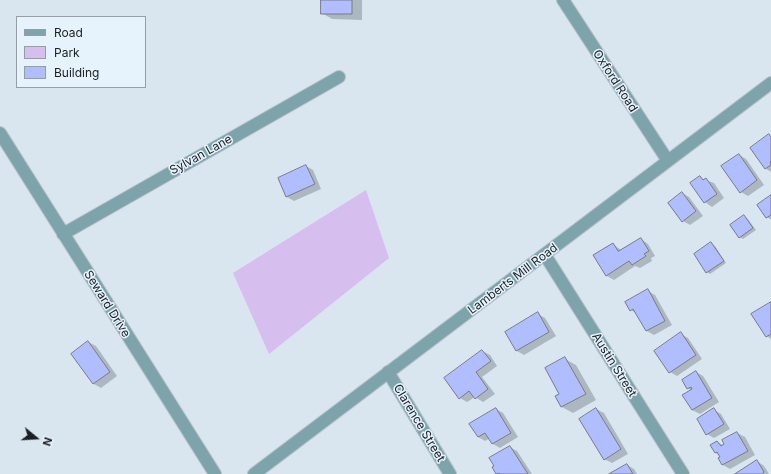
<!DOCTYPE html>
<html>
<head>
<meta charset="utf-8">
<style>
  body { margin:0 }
  #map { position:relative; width:771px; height:474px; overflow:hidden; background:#d9e5ef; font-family:Inter,sans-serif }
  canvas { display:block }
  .legend { position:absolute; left:16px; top:16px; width:130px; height:72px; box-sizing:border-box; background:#e6f2fc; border:1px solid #959ea5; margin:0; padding:5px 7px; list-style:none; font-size:12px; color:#1b1f23 }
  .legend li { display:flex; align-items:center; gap:8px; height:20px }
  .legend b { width:20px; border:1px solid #959ea5 }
  .north { position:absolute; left:16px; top:418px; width:40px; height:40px; -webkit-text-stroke:3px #e6f2fc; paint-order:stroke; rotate:108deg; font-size:11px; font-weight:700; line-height:16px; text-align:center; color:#1b1f23 }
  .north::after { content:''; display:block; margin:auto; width:14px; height:18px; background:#1b1f23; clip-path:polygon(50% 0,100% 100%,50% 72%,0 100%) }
</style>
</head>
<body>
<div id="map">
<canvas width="771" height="474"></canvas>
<ul class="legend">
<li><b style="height:5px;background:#7ea4ab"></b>Road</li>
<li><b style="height:11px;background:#d6beef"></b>Park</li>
<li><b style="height:11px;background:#b0beff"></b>Building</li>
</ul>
<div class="north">N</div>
</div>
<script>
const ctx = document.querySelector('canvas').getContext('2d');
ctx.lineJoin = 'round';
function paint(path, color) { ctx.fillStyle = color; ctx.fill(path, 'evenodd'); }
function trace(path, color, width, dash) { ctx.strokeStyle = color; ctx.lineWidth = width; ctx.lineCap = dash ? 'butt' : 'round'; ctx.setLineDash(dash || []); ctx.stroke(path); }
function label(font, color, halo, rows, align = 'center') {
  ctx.font = font + ' Inter,sans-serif'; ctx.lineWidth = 3; ctx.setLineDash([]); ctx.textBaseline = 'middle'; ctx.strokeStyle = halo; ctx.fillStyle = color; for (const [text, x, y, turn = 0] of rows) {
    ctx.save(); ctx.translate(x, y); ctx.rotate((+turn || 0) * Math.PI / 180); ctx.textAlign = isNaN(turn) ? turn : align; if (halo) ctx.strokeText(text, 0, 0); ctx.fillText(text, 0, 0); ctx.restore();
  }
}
paint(new Path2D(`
  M366,190l23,68 -120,96 -36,-81z`), '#d6beef');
paint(new Path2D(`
  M322,0h40v20l-30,-1 -10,-6z
  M769,135l2,2v35l-6,-4z
  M739,155l7,4 18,26 -16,11 -7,-4z
  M306,166l7,4 8,19 -27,12 -7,-4 -8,-19z
  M700,178l14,5 10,15 -12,9 -7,-5 -13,-18z
  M682,193l7,4 14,19 -13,9 -7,-4z
  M771,197v22h-1l-3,-2z
  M744,217l3,1 9,12 -13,9 -3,-2z
  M641,239l7,5 7,12 -4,2 1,3 -12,7 -5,-2 -21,14 -7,-4 6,-32 9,7z
  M711,244l4,2 11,17 -16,11 -3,-2z
  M648,291l7,4 17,30 -18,10 -7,-4 -10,-17 -6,-4z
  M771,303v36l-4,-3z
  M538,314l7,4 11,18 -32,19 -7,-4 -11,-19z
  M681,334l7,4 14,21 -25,17 -7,-4z
  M88,342l8,4 21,30 -16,12 -7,-4 -22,-30z
  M482,351l8,4 7,11 -15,11 13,17 -12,8 -8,-5 -8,5 -7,-4z
  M565,359l11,6 20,35 -23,13 -11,-6 -6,-11 5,-2z
  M696,372l7,4 16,26 -19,12 -8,-4v-19l-4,-3z
  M496,409l7,4 15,24 -18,11 -7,-4 -3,-6 -5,3 -7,-4z
  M596,409l8,4 24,41 -16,9 -8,-4z
  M714,410l7,4 9,15 -16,9 -7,-4z
  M737,433l8,4 10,18 -25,14 -7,-4 -4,-7 2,-1 -5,-4 1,-11 6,3z
  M510,447l7,4 15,23 -35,-1z
  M757,461l7,5 5,8h-32z
  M627,465l7,4 3,5h-26z`), '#0003');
const building = new Path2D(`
  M321,0h31v14h-31z
  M769,134l2,3v24l-1,1 1,3 -6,4 -15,-21z
  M739,154l18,26 -17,13 -19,-27z
  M306,165l9,19 -29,13 -8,-19z
  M700,176l3,4 3,-2 11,16 -13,9 -14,-20z
  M682,192l14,19 -14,11 -14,-19z
  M771,195v20l-5,3 -9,-13z
  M744,215l9,13 -14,10 -9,-13z
  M641,238l8,13 -5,3 2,2 -14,9 -3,-4 -23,15 -13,-21 20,-12 5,8z
  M711,242l13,19 -18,12 -12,-19z
  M648,289l17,32 -19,10 -13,-22 -3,2 -5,-9z
  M771,302v32l-5,3 -15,-23z
  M538,312l11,20 -33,19 -11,-19z
  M681,332l15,23 -27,18 -15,-22z
  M88,341l22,31 -17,12 -22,-30z
  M482,350l9,11 -15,11 12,17 -13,10 -6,-8 -10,8 -15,-21z
  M565,357l21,37 -25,13 -6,-11 4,-2 -14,-26z
  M696,371l16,27 -20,12 -10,-15 10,-6 -1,-2 -4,2 -5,-9z
  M496,408l15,25 -19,11 -7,-11 -7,4 -9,-13z
  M596,408l25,41 -17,11 -25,-41z
  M714,408l10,16 -18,11 -9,-16z
  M737,432l11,19 -26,14 -4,-7 2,-1 -3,-5 -2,1 -5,-8 7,-4 4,5 3,-2 -2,-4z
  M510,446l18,28h-28l-1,-1 -3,1 -4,-7 2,-1 -5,-8z
  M757,460l7,12 -2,2h-27z
  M627,464l6,10h-24z`);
paint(building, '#b0beff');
trace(building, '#787b87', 1);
const street = new Path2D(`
  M563,0l105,161
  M0,133l215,341
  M63,234l276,-157
  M545,255l138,219
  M388,372l62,102
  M254,474l517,-391`);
trace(street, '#b7c1ca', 14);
trace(street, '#7ea4ab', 12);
label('12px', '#1b1f23', '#e6f2fc', [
  ["Oxford Road",615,81,57],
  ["Sylvan Lane",201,155,-29],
  ["Lamberts Mill Road",513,279,-37],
  ["Seward Drive",107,304,58],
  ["Austin Street",614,365,58],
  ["Clarence Street",419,423,59]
]);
</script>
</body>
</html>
